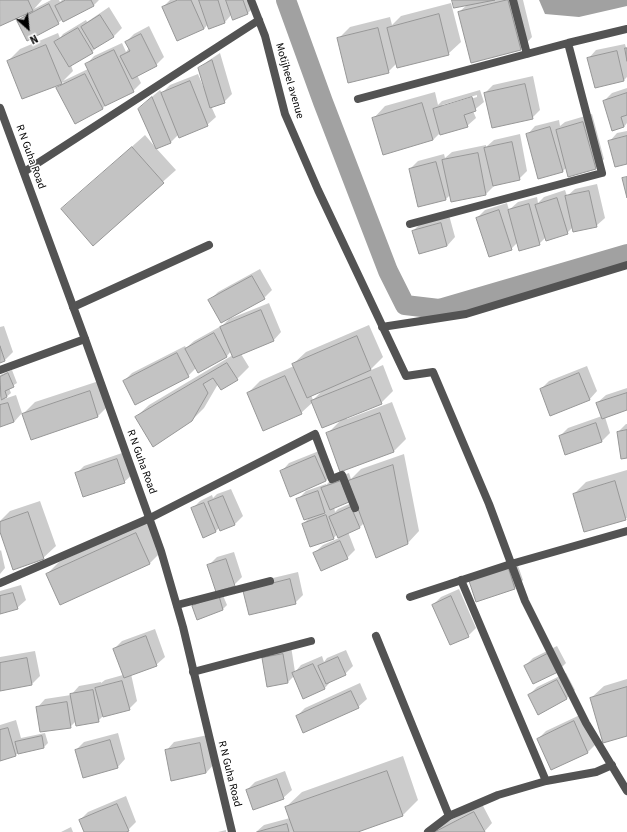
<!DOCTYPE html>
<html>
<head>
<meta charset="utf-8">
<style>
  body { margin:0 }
  #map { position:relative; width:627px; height:832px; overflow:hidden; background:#fff; font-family:"Source Sans 3",sans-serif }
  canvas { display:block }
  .north { position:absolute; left:8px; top:8px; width:40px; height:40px; -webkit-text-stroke:3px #fff; paint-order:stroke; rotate:153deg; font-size:11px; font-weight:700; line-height:16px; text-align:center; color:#000 }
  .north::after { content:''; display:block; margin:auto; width:14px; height:18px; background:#000; clip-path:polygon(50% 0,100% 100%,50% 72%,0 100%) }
</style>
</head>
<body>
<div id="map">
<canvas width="627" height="832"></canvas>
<div class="north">N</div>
</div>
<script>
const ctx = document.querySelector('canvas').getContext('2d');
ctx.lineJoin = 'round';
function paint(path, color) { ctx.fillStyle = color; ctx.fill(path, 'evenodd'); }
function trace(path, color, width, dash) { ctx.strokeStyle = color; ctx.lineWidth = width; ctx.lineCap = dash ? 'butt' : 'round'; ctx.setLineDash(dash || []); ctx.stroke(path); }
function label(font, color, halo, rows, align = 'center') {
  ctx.font = font + ' "Source Sans 3",sans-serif'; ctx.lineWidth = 3; ctx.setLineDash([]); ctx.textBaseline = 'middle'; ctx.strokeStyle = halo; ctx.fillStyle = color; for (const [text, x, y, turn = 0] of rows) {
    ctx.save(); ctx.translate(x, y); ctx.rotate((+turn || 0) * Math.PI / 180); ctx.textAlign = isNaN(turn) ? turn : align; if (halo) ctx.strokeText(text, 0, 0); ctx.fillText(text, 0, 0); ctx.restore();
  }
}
paint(new Path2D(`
  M539,0h88v6l-48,11 -34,-3z`), '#a1a1a1');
paint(new Path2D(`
  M0,0h42l-8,9 17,-9h8l1,2 2,-2h37l-5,5 -30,15 -1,-1 -5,4 -40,-2 9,-9 -27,13z
  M170,0h84l2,5 -8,8 -14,6 -2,-5 -7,8 -16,6 -1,-4 -4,5 -41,-22z
  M453,0h70l9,37 -12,13 -61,-38 8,-7z
  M451,3l10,39 -13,12 -51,9 -9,9 -50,-33 12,-12 40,-10 2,8 9,-9z
  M109,7l13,21 -8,8 -14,8 -8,8 -21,13 2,6 -10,10 25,-12 -2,-4 8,-9 28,-13 4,9 3,-4 -3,-6 8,-8 15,-8 15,31 -8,8 -19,10 4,8 -8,8 -26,13 -5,5 -44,-21 6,-6 -41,16 -15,-37 12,-12 38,-16 2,5 3,-4 23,-14 1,2z
  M625,44l1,4 1,-1v30l-3,3 -36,-21 8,-9z
  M220,53l12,41 -8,8 -13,4 5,11 -9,8 -28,9 -8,8 -15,6 20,22 -83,74 -31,-35 83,-74 11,13 -9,-47 13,-11 2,3 8,-8 28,-11 5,12h1l-5,-17 9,-8z
  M533,76l7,34 -8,8 -47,-25 8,-8z
  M627,88v35l-3,4 -11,3 -9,-29 8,-8z
  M480,90l4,12 -11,9 3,7 -9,8 -26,6 -8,8 -60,-21 12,-13 50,-14 3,13 4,-4zM477,95v2l-35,10v-2z
  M592,114l12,45 -8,9 -27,7 -2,-8 -4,4 -36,-36 8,-9 24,-6 1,6 5,-4z
  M627,131v32l-18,-21 8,-9z
  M520,134l7,37 -8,8 -25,7 -8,8 -35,6 -1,-5 -5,5 -35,-31 8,-8 26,-7 1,4 7,-6 34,-7v2l8,-7z
  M597,184l8,34 -9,8 -23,1 -6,6 -21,4 -7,7 -21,-2 -7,7 -34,-31 8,-8 22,-7 2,7 9,-8 19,-5 1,6 6,-6 21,-7 2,6 8,-7z
  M449,215l6,22 -8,9 -34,-15 8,-8z
  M260,269l12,21 -8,8 -54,2 8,-8z
  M269,303l12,29 -8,9 -32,13 8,13 -12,12 -19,5 -14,24 -13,13 -55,-4 13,-12 84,-50 -2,-4 -4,5 -29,16 -2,-4 -8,8 -64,5 8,-8 53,-27 1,2 8,-7 29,-16 6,-6z
  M369,325l14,32 -14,14 14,-6 10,26 -12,12 -35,14 1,2 45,-17 14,37 -12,12 -53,20 -14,-37 15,-15 -29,-17 -12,11 -53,-20 12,-12 34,-15 -1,-2 13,-12zM324,389l-11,11 -2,-5z
  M4,326l9,26 -8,8 -5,2v-35z
  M587,366l10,25 -8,9 -48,-11 8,-8z
  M12,370l5,13 -8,5 2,5 -7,6 12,-4 6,18 -8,9 -14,4v-26h2l-2,-4v-21z
  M102,380l8,24 -12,12 -67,23 -8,-25 12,-12z
  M627,388v21l-22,8 5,16 -8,8 -36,13 -6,-18 8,-8 34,-12 -5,-13 9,-8z
  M626,424h1v33l-9,-25z
  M324,449l10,23 -8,9 -45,-9 8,-9z
  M125,452l8,22 -9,8 -48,-8 8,-8z
  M404,454l15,77 -12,13 -43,-21 -4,4 -12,5 7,18 -8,8 -33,-5 9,-8 16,-7 -2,-4 -3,4 -23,8 -8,-22 6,-6 -11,-19 8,-8 20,-7v1l5,-5 18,-7 2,6 10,-10zM354,496l2,5 -18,8 -3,3 -1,-5z
  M627,470v48l-43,13 -10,-37 12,-12z
  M231,489l12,27 -8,8 -15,6 -1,-2 -3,3 -12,5 -12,-27 8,-8 12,-6 1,3 4,-4z
  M40,501l16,45 -13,12 -43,-29v-8l10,-10z
  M148,521l14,30 -12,12 -103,11 12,-12z
  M1,550l4,18 -5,6v-23z
  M234,552l8,25 -8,8 -25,-20 8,-8z
  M516,560l7,20 -8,8 -45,-7z
  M298,572l5,23 -8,8 -43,-20z
  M21,585l5,15 -9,8 -17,5v-22z
  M459,589l17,39 -8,8 -35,-31 8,-8z
  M222,593l5,12 -4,4 -26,9 -4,-12 4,-3z
  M155,629l10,28 -9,8 -25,9 6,27 -8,8 -26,7 -5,5h-22l-6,6 -33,-19 8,-9 26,-4 8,-9 22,-4v1l4,-3 18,-5 -9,-26 8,-8z
  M291,646l4,26 6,-7 21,-9 2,6 3,-4 19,-8 7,16 -8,8 -13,6 -8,9 -30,-13 -7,7 -24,-25 8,-8z
  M557,646l9,17 -8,8 -33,-5 8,-8z
  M35,651l5,25 -8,8 -32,6v-33z
  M566,673l9,17 -8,8 -29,15 -9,-18 8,-8z
  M627,679v56l-36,-37 13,-12z
  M360,683l7,16 -9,8 -61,9 8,-8z
  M582,714l14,30 -8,8 -36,17 -14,-30 8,-8z
  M16,720l5,18 24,-5 3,10 -4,4 -25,6v-1l-4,4 -15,3v-34z
  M118,733l7,26 -8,9 -41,-18 8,-8z
  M208,735l6,29 -8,9 -40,-22 8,-9z
  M403,756l15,44 -16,16 -47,16h-99l8,-7 26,-7 -4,-11 16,-15z
  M285,771l7,19 -9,8 -36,-8 8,-8z
  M126,796l10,26 -8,8 -5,2h-38l-5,-12 8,-8z
  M482,804l10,19 -8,9h-50l9,-8z
  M71,827l2,5h-12z
  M226,830v2h-8z`), '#0003');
trace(new Path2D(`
  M286,0l37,102 65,169 17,34 34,4 188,-55`), '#a1a1a1', 20);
const building = new Path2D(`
  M0,0h28l5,11 -33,15z
  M66,0h25l3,6 -31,16 -8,-16z
  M178,0h13l13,29 -27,12 -15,-34z
  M199,0h19l7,23 -16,6z
  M226,0h17l5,14 -15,6z
  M452,0h43l-41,8z
  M508,0l13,50 -50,13 -13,-51z
  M49,4l10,20 -32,17 -10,-20z
  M439,14l10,41 -52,13 -10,-40z
  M100,15l14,22 -20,12 -13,-22z
  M78,28l15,25 -24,14 -15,-25z
  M378,28l11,45 -41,10 -11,-45z
  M141,34l16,32 -25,13 -12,-23 10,-5 -5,-9z
  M46,45l16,39 -40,15 -15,-38z
  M625,48h2v13z
  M114,50l20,42 -29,14 -20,-42z
  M617,51l7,30 -29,7 -8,-30z
  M212,60l13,43 -15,5 -12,-40z
  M85,74l18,35 -28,15 -19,-36z
  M190,81l18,45 -29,12 -18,-45z
  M525,84l8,35 -41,9 -8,-35z
  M627,93v22l-6,2 3,10 -12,4 -9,-30z
  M152,97l19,46 -15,6 -18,-40z
  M472,97l4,14 -12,4 4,12 -28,8 -7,-26z
  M422,103l11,37 -50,15 -11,-37z
  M583,122l13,47 -28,8 -12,-47z
  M550,127l13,45 -25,7 -12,-45z
  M627,136v28l-12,3 -7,-26z
  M512,142l8,38 -27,6 -9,-38z
  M132,147l32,36 -71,63 -32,-37z
  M478,153l8,42 -35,7 -9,-42z
  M436,162l10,38 -28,7 -9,-38z
  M627,177v21l-5,-20z
  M589,191l8,36 -24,5 -8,-36z
  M557,198l11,36 -22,7 -11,-36z
  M529,204l11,41 -21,6 -11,-41z
  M499,210l13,40 -23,7 -13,-39z
  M441,223l6,23 -28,8 -7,-23z
  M252,276l13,23 -44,24 -13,-23z
  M261,310l13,31 -41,17 -13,-31z
  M214,333l13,24 -29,16 -13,-24z
  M357,336l14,34 -64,28 -15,-34z
  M0,346l5,15 -5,2z
  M177,353l12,24 -54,28 -12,-24z
  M227,363l11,17 -17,10 -8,-12 -10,6 5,9 -16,28 -39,26 -18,-30z
  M8,373l6,14 -9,4 2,6 -6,3 -1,-23z
  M579,373l11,27 -40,16 -10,-27z
  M285,376l17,38 -39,17 -16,-38z
  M371,377l11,27 -60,24 -11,-27z
  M90,391l8,26 -67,23 -9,-26z
  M627,393v17l-25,9 -6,-16z
  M8,403l6,19 -14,5v-22z
  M380,413l14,39 -54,20 -14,-39z
  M596,423l6,19 -37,13 -6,-19z
  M627,430v28l-6,1 -4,-27z
  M315,456l11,25 -36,16 -10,-26z
  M117,459l8,24 -42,14 -8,-24z
  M393,465l15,79 -32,14 -28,-77z
  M341,481l8,21 -19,8 -9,-22z
  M615,481l11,39 -42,12 -11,-38z
  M318,491l7,22 -21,7 -8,-21z
  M223,496l12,29 -15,6 -12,-29z
  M204,503l12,29 -13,6 -12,-30z
  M351,507l9,21 -22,10 -9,-21z
  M28,512l16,47 -31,11 -13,-38v-10z
  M326,515l8,24 -24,8 -8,-23z
  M136,533l14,31 -90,41 -14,-31z
  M340,541l8,18 -27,12 -8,-18z
  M226,559l9,27 -19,6 -9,-27z
  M508,567l7,22 -39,13 -7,-21z
  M290,579l6,25 -47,11 -6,-24z
  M13,593l5,16 -18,5v-18z
  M219,596l4,14 -26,10 -5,-14z
  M451,596l18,41 -19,8 -18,-40z
  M146,636l11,30 -33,12 -11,-29z
  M549,653l9,19 -25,12 -9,-18z
  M283,654l5,29 -21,4 -5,-29z
  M338,657l8,18 -20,9 -8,-18z
  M27,658l5,27 -32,6v-28z
  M313,664l12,25 -22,10 -11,-26z
  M557,680l10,19 -29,16 -10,-20z
  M122,681l8,29 -27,7 -8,-29z
  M627,687v49l-24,7 -13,-45z
  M93,690l6,32 -23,4 -6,-32z
  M351,691l8,17 -56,25 -7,-17z
  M67,702l4,26 -31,4 -4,-25z
  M574,721l14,32 -37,17 -14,-31z
  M8,728l8,28 -16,5v-31z
  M42,736l2,12 -26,6 -3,-12z
  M110,740l8,28 -35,10 -8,-28z
  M200,743l6,30 -35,8 -6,-31z
  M387,771l16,45 -45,16h-64l-9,-25z
  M277,779l7,20 -31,11 -7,-20z
  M117,804l12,27 -3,1h-42l-5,-12z
  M474,812l11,20h-50z
  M287,824l2,8h-32z`);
paint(building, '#c3c3c3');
trace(building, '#979797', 1);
trace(new Path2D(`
  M73,307l136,-62
  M376,636l73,180`), '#535353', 8);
trace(new Path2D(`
  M251,0l14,36 20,78 33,76 88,186 27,-4 56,132 36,97 61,122 41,68
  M513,0l14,54
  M358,99l210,-56 59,-14
  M24,172l235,-152
  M410,224l192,-51 -34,-130
  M382,327l84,-13 161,-49
  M0,370l85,-31
  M461,580l85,201
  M0,583l150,-65 165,-84 17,45 10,-4 13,33
  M410,597l101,-33 116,-33
  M177,605l93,-24
  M193,672l118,-31
  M428,832l21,-16 49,-21 48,-14 50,-9 16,-7`), '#535353', 8);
trace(new Path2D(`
  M0,108l85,231 76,212 22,76 49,205`), '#535353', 8);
label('11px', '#000', '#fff', [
  ["Motijheel avenue",289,81,74],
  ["R N Guha Road",30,157,70],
  ["R N Guha Road",141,462,70],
  ["R N Guha Road",229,774,76]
]);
</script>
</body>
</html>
